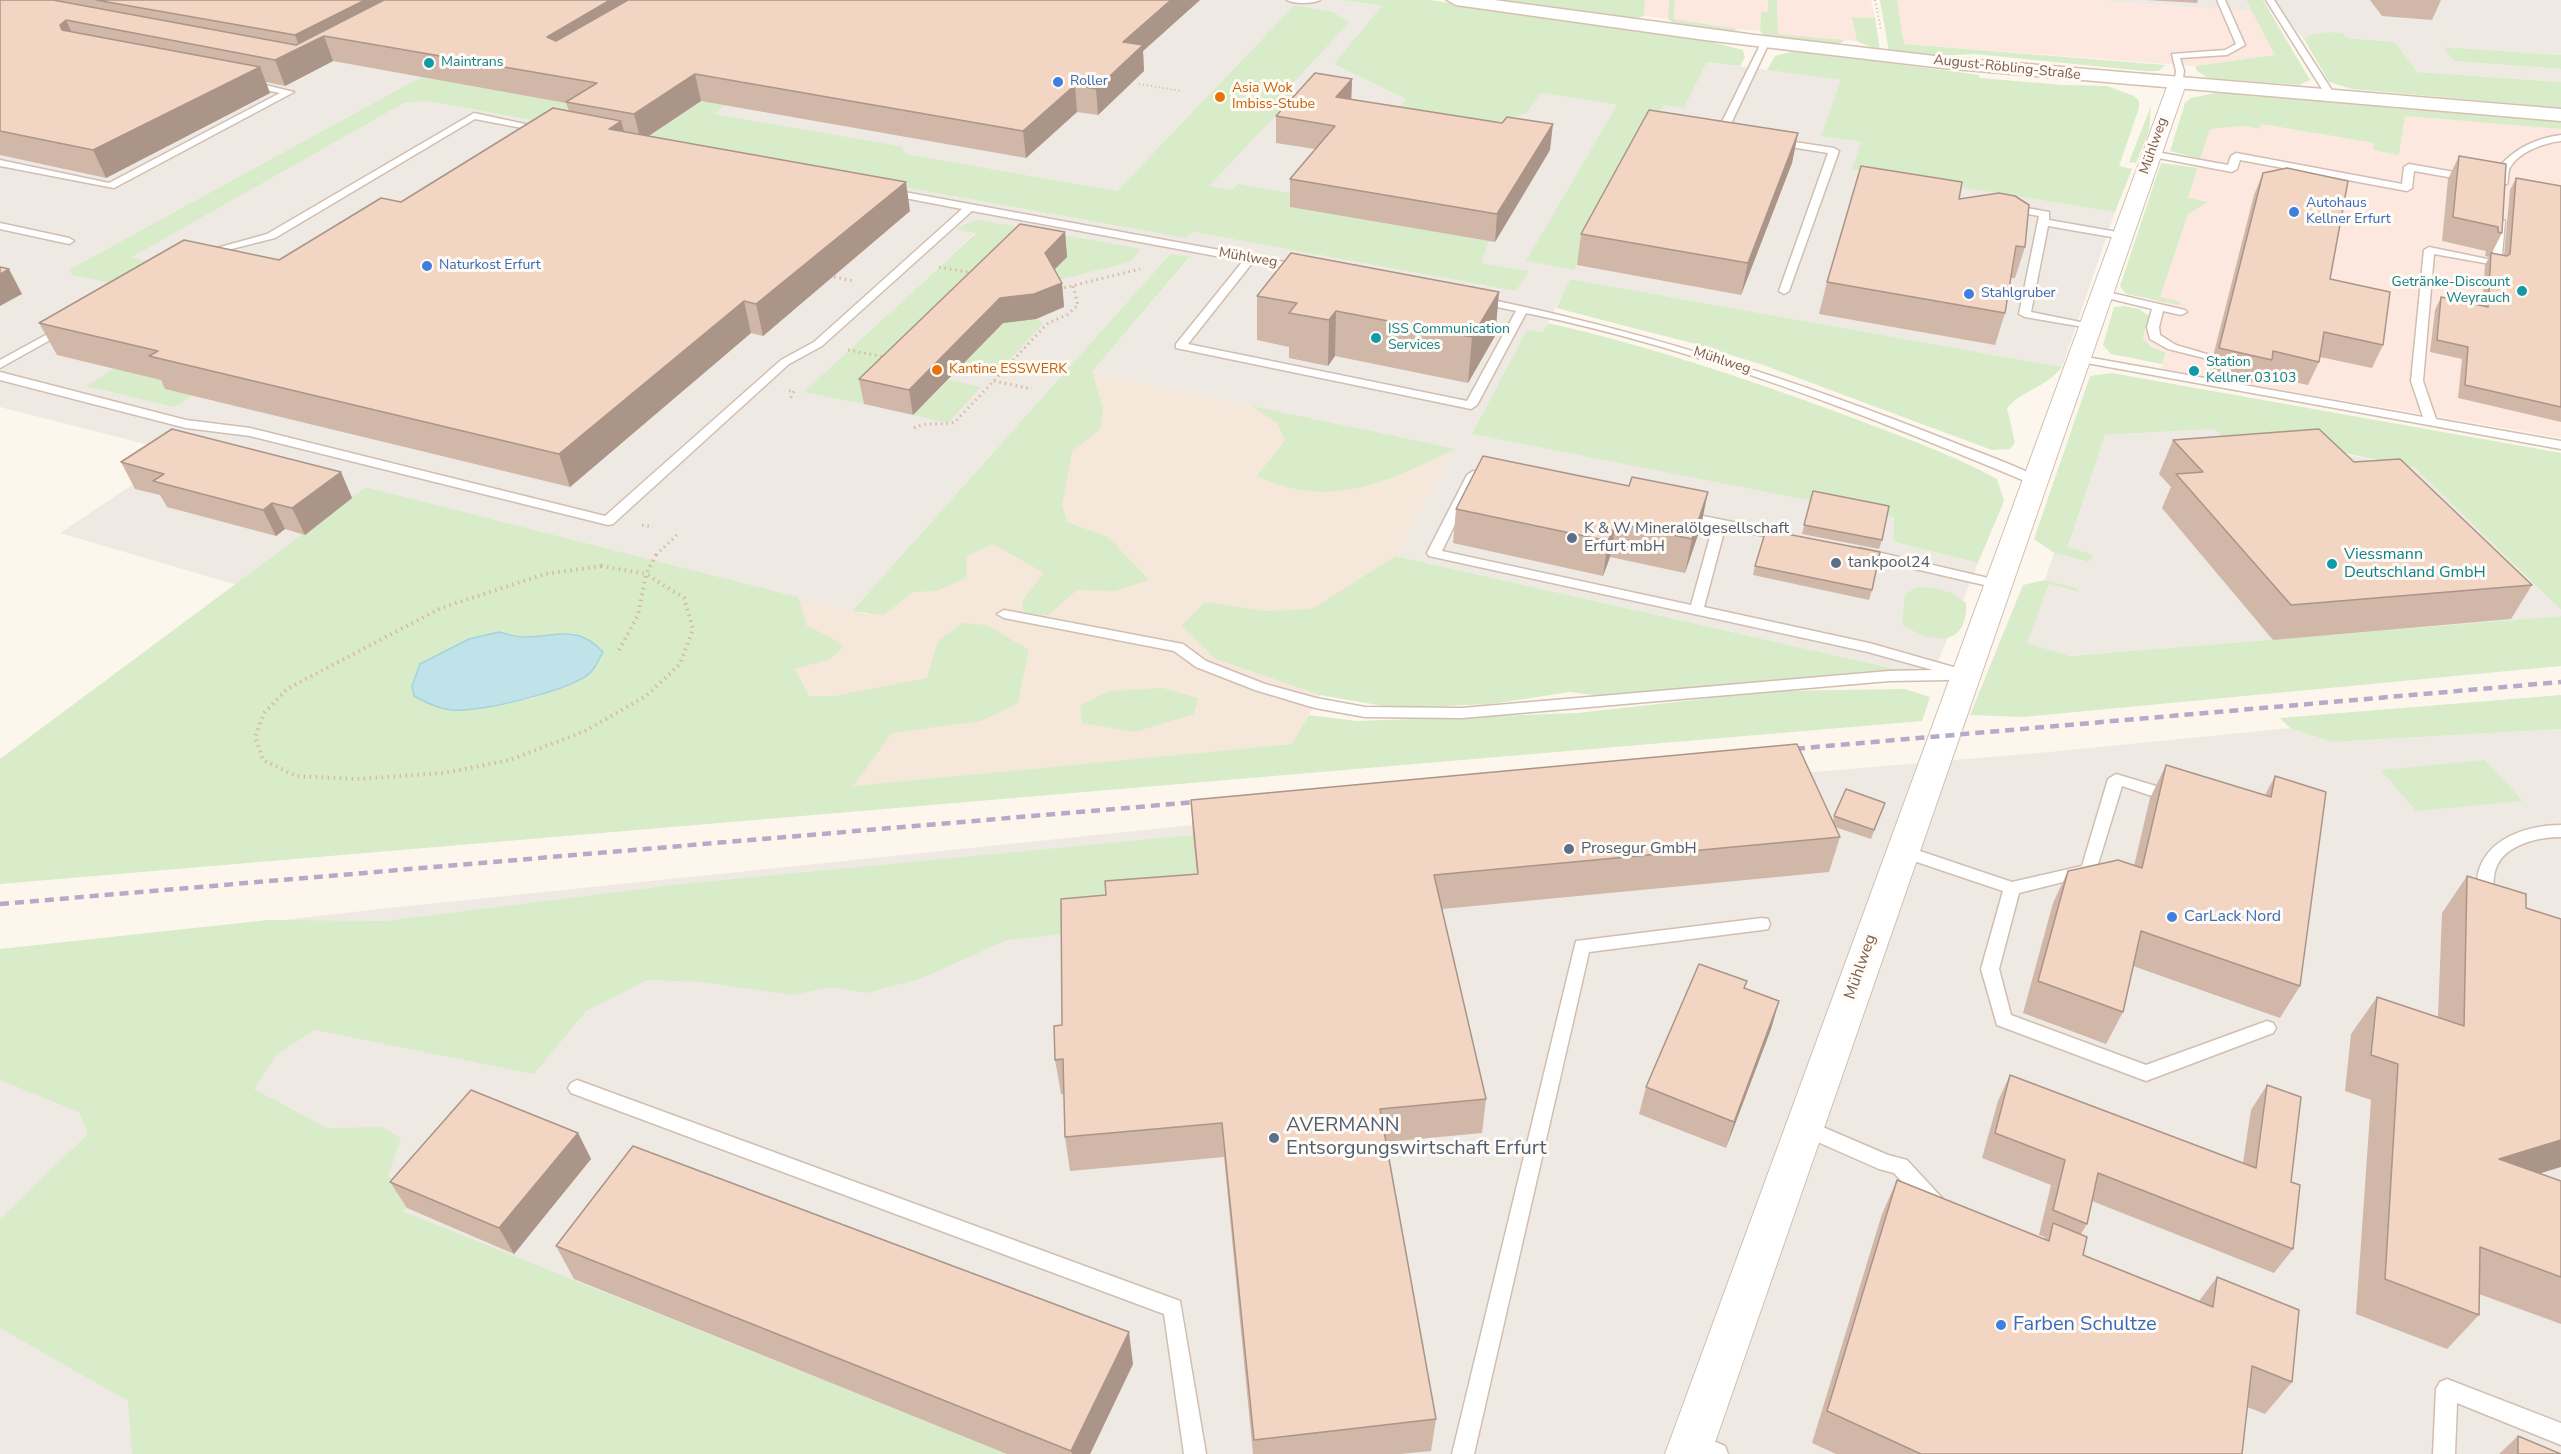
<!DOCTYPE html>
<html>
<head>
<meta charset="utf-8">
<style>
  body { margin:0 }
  canvas { display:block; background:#fdf6ec }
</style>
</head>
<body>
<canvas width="2561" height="1454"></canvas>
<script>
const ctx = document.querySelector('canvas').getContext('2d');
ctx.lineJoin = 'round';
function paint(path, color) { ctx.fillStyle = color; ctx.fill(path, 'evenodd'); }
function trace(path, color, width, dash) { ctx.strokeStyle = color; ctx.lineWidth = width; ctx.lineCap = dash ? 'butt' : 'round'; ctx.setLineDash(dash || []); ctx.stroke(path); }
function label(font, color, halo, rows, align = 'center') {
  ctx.font = font + ' "Nunito Sans",sans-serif'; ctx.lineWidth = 6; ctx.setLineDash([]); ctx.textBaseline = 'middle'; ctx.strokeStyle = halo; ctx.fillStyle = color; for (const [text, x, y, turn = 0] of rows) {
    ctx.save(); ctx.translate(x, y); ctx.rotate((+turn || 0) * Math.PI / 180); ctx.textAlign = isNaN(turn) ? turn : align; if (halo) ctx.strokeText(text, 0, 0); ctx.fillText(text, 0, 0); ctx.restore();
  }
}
paint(new Path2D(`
  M1082,370l374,79 -163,295 -715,69 210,-219 78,20z`), '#f5e8da');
paint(new Path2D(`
  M1645,0h24l-1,19 -24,-3z
  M1675,0h93v12h-7l-1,19 -22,-2 -64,-10z
  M1777,0h94l4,18 -22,-1 4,24 -79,-7z
  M1897,0h191l165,12 22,43 -80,11 -291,-22z
  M2405,116l156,13v309l-400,-69 5,-16 -15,-6 -8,-9 12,-39 20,-135 22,4 13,-39 34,-3 15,3 2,-5 113,19 25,12z`), '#fde8e0');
paint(new Path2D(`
  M0,0h1340l42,6 24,93 -7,10 128,4 14,-20 76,12 -90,156 47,9 90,-165 20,3 23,-46 135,18 -21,56 41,6 -9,28 262,42 -53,155 -492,-88 -27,53 -47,60 -23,41 422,84 -1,25 84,21 -42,104 -36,3 -504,-114 59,-107 -363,-77 98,-114 -20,-4 -318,357 -486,-124 -129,98 -177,-52 120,-80 -180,-46zM1296,5l52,18 -59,63 6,9 -87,91 82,21 198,34 -8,22 48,8 -12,20 -323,-59 -8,6 -759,-137 -22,2 -273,154 28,7 -89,5 351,-192 250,44 30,-20 24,4 -12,9 186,32 8,8 210,37zM958,229l183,21 -118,-2 -218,144 171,-160zM253,283l-88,106 26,6 -105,-9z
  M2088,0h158l7,12 -81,-6z
  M2274,0h287v55l-117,-8 10,14 107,8v13l-144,-10 -22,-30 -49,-4 -3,-5 -15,-1 -15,2 -9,5 -18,-20z
  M2214,429l201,39 146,142v6l-491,40 -44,-13 23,-59 27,8 -1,-5 -30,-7 9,-27 33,9 7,-7 -26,-7 37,-113z
  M2290,728l42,14 229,-13v725h-2561v-502l389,-44 804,-83 856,-73z`), '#efe9e4');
paint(new Path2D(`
  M1342,0h87l29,4 234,33 51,13 2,7 -5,9 -33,-4 -23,46 -20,-3 -90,165 -48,-9 91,-156 -76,-12 -14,20 -39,11 -89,-15 7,-10 -72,-35 48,-58z
  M1491,0h154l-1,16 -13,4z
  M1669,0h6l-1,19 64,10 -7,4 -53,-6 -10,-8z
  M1768,0h9l1,34 67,6c-12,12 -62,0 -79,-2l-6,-7 1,-19h7z
  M1880,0h17l7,44 261,21 -6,6h-15l-169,-17 -43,2 -43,-4z
  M2246,0h17l47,80 -11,5 -91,-7 -11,-7 -2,-5 80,-11z
  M1295,5l38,7 16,11 -59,63 5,9 -86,91 23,4 6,-6 62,11 -9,12 198,34 -8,22 48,8 -13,20 -323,-59 -8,6 -759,-137 -22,2 -272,154 28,7 -49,19 -39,-8 -2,-6 351,-192 250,44 30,-20 25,4 -12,9 186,32 7,8 210,37z
  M1852,17l23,1 5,33 -23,-10z
  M2328,32l15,1 3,5 49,4 22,30 144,10v26l-209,-19 -23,-7 -25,-43 9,-5z
  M2443,47l118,8v14l-107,-8z
  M1791,52h16l172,23 1,3 83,7 44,1 27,10 5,5v7l-20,58 13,3 -17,43 -263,-42 9,-28 -40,-6 20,-56 -74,-10 8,-14z
  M2220,92l341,28v9l-156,-13 -6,39 -26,-5 1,-7 -113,-19 -2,5 -15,-3 -34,3 -10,30 -30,-8 15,-48 6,-5z
  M2151,106l-2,25 -13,32 -7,-1z
  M2161,163l36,5 -9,30 20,4 -20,12 -28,83 20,5 -1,3 -53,-11 -6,-8z
  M980,220l161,29 -11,13 -72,18 -11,-3 20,-20 -44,-9 -159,156 -60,-12 172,-159 -18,-3 5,-5z
  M1170,254l20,3 -98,115 11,36 -3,21 -28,23 -10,53 5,17 41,15 41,43 -34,11 -38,-1 -29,25 -24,-1 -2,-13 22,-28 -51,-29 -26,12 -1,22 -30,13 -23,1 -29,23 -32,-4z
  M1570,279l475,85 17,3c-18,22 -38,22 -55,41l8,35 -5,6 -18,1 -229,-85 -71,-22 -136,-35z
  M253,283l-87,105 27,7 -19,12 -88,-21z
  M2124,306l15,3 10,7 -6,22 8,9 15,6 -4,11 -51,-10 -8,-9 11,-38z
  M1036,319l8,4 -49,52 -36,-7 46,-48z
  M1548,323c102,23 200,56 297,92 52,20 104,38 152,64l7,22 -26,62 -84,-21v-25l-422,-83 55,-104 16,2z
  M2111,373l450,80v157l-146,-142 -151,-32 -37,4 -13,-11 -109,6 -37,112 26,8 -6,7 -34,-9 -20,-14 56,-163z
  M949,380l32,7 -33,36 -35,-8z
  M1252,406l204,43c-69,32 -124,62 -199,27l28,-36 -8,-17z
  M366,487l432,110 9,29 25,12 11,9 -13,12 -35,10 14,27h25l93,-18 11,-37 24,-18 25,2 42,25 -11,53 -37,18 -89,12 -39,53 439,-42 17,-29 48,6 221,-8 197,-22 130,-2 25,8 -8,24 -1922,163v-125zM499,632l25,6 50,-5 -4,52 -40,14 -75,12z
  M1396,556l504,114 -290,27 -40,-5 -79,12 -96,4 -75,-13 -104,-36 -35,-33 24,-24 61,9 46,-2z
  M2045,580l30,7 3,5 -29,-8 -22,59 43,13 491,-40v50l-538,51 -53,-2 53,-130z
  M1931,587l21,6 14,10c2,46 -36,41 -64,21l3,-29 10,-7z
  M1163,688l35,10 -4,16 -59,18 -53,-9 -2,-18 30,-14z
  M2561,695v34l-229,13 -42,-14 -10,-10z
  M2485,760l38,41 -107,10 -35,-41z
  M1193,835l7,74 -135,25 -58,6 -85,38 -55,15 -35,-6 -40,8 -90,-13 -55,-2 -61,31 -52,63 -219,-44 -38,24 -23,35 73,39 55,-1 19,11 -13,38 28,22 -14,13 605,243h-875l-4,-53 -128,-73v-109l88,-85 -9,-22 -79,-32v-131l268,-29 117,1 296,-37z`), '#d8ecc9');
const water = new Path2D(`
  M499,632c9,2 19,6 28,5 33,-1 51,-12 76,15 -4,6 -7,15 -12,20 -18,18 -112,41 -138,38 -14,-1 -26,-7 -39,-14l-2,-10 8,-22 49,-25z`);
paint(water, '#bfe3e8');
trace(water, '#a5d3da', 1.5);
const lane = new Path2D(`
  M1287,0h33c-7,4 -26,4 -33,0z
  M2217,0h8l20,45 -18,10 -47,3 4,13 -2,13 -8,2 2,-15 -4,-17 53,-4 11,-6z
  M2266,0h8l61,95 -2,2h-6z
  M1762,41l7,2 -42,89 6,3 -5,3 -10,-2 -2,-2z
  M249,81l45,11 -180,96 -114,-22v-6l109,23 171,-90 -34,-7v-4z
  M474,113l74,16 -5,3 -68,-13 -200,119 -71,18 -5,-3 68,-19z
  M2561,135v6c-17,2 -40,10 -50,25 -4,5 -2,13 -4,18h-8v-17c16,-19 38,-29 62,-32z
  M1775,139l59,9 5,3 -50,140 -5,3 -5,-3 49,-138 -56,-9 -2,-2z
  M2151,151l77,14 3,-9 5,-3 166,31 2,-17 5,-3 62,11 5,3 -5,3 -57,-10 -2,17 -5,3 -167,-31 -3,9 -5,3 -84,-16v-4z
  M888,189l413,76 5,3 -5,3 -48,-9 -65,82 279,57 49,-90 -42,-9v-4l4,-1c163,33 321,84 477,146 17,7 78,28 87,38l-6,4 -4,-1c-165,-69 -331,-135 -506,-171l-49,92 -6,4 -295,-61v-4l67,-83 -271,-50 -150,135 -33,18 -176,160 -5,1 -358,-89 -64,-8 -186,-48v-8l186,48 64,8 355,88 176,-156 33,-18 148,-133 -78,-15 -1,-2z
  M2010,205l39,7v8l74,13 5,3 -5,3 -75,-13 -17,86 64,13v4l-70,-12 -6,-3 20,-98 -33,-6v-4z
  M2500,218l5,3 -4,45 -67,-12 -11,127 13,38 125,22v8l-480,-87 -6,-3 6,-3 342,61 -12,-36 13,-131 5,-3 63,13 3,-39z
  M0,223l69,15 5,3 -5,3 -69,-15z
  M2103,291l82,19 2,2 -6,3 -18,-4 -4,16 1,8 16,10 34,10 -6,3 -36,-9 -18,-10 -3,-12 5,-18 -53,-13 -1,-2z
  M64,325l4,1v4l-68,38v-8z
  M1473,471l23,4 2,3 -6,4 -15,-3 -35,72 249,54 22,-79 -35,-7 -2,-3 2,-3 5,-1 100,20 7,4 -2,3 -5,1 -58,-12 -21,79 165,36 102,29 2,3 -7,5 -12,-3 -6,3 -59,1 -427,37 -97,-1 -50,-9 -60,-18 -59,-23 -22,-16 -170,-33 -7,-4 7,-4 179,34 23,17 59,23 51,14 49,9 97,1 427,-37 44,-1 -65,-18 -439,-96 -2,-3 40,-78z
  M1860,548l137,32 7,4 -7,4 -142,-33 -2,-3 2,-3z
  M2116,774l63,19 2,4 -2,4 -6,2 -51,-17 -27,88 -76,19 -20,76 12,46 135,50 121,-44 6,2 3,5 -3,5 -127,48 -149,-56 -16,-56 22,-78 -107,-36 -2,-4 2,-4 6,-2 110,37 70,-16 26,-87z
  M2561,825v12c-22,0 -56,7 -65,31 -4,11 -1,25 -7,36h-12l-2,-4c2,-11 1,-23 5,-33 12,-31 51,-42 81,-42z
  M1762,918l6,1 2,5 -2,5 -6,1 -173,22 -115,502h-22l124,-513z
  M577,1080l603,221 26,153h-22l-20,-140 -593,-221 -3,-5 3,-5z
  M1804,1119l84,36 19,5 36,39 3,6 -3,6 -7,3 -7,-3 -35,-38 -15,-4 -82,-36 -2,-6 2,-6z
  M2447,1379l114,44v22l-104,-42 -2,51h-22l3,-65 4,-7z
  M1695,1433l30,13 3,8h-35l-6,-2 -3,-8 3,-8z`);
const street = new Path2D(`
  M2177,78l9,6 -475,1370h-46l503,-1370z`);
const secondary = new Path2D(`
  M1447,0h47l261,35 188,22 618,52v12l-618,-53 -238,-28 -249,-35z`);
trace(lane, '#d1beb0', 3);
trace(street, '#d1beb0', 2);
trace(secondary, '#d6c0b0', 3);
trace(new Path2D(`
  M1875,0l6,30
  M1139,84l42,7`), '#d9b8a5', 2, [1, 3]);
trace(new Path2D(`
  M939,267l34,6
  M834,277l20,4
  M1059,289l81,-20
  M848,350l37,7
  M994,381l38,8
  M789,391h5l-5,10
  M914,428c14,-7 26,-2 41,-6l93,-99 19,-8 11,-10 -5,-19
  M642,525l11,2
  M656,555l22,-21`), '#d9b8a5', 3, [1.5, 4]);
trace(new Path2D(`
  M601,566l45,8 38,24 9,31 -13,35 -34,32 -61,35 -75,29 -67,13 -86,6 -61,-3 -33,-16 -8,-23 9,-24 23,-24 154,-81 104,-34z
  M619,650l19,-35 8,-41 11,-21`), '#d9b8a5', 4, [1.5, 4.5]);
paint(lane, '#fff');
paint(street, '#fff');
paint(secondary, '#fff');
trace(new Path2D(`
  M1781,750l780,-68
  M0,904l1208,-103`), '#b9a8c9', 4.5, [9, 6]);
paint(new Path2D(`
  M0,0h1200l-57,51 1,20 -46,44 -21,-3 -51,46 -325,-57 -52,35 261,75 -147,125 -12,-3 -181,154 -405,-98 -4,-9 -104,-25 -18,-32 240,-63 122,-58 168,-91 -3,-8 -233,-42 -48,25 -19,-4 4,11 -164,85 -106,-23z
  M2146,0h52l-1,3z
  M2370,0h71l-9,20 -50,-4z
  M1352,79l-1,21 199,50 -55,92 -205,-35v-28l25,-30 -39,-6v-27z
  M1798,133l-6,30 -51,132 -164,-30 4,-31z
  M2459,156l43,77 -10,20 12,2 6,-65 6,-12 45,8v236l-103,-24 4,-39 -32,-7 5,-42 6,-13 41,9 3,-41 4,-8 -4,-1 1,-5 -44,-10 6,-62z
  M2263,173l67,106 53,66 -11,23 -52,-11 -1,5 -11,23 -43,-9 -4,8 -52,-12 45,-177z
  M1959,199l66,48 -10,31h-4l-6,35 -10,32 -176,-31 8,-32z
  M1065,232l2,25 -13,13 8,13 2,24 -28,12 -33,4 -90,92 -49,-11 -5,-25z
  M1499,292l-4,44 -27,47 -133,-27 -7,10 -39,-8v-11l-32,-7v-44z
  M2173,440l181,22 178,123 -21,34 -238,21 -111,-132 9,-21 -12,-13z
  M121,462l220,10 11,26 -47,37 -20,-6 -9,7 -109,-29 -7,-12 -25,-6z
  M1813,491l69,49 -3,9 -77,-15z
  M1456,509l245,17 -16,47 -75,-16 -7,19 -150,-33z
  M1755,566l117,24 -3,10 -116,-25z
  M2166,765l99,30 10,-19 25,210 -20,32 -147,-52 -10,46 -17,32 -83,-31 30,-110 15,-32 66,-5 16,-68z
  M1191,800l642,21 1,-5 51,-13 -14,36 -36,-12 5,10 -11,35 -387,37 44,190 -4,34 -96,9 50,277 -5,32 -31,3h-147l-29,-297 -154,14 -5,-34 -1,-43h-3l-6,-34 51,-165 91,-21 -4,-39z
  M2467,876l59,32 13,265 22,8v143l-82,-30v21l-32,34 -91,-35 15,-214 -26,-9 6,-57 26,-37 61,20 4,-104z
  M1745,989l34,12 -8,28 -45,119 -87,-34 7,-27z
  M2010,1075l233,88 8,-53 16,-25 24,97 2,67 -19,24 -182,-72 -5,23 -6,10 2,21 116,46 18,-24 75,105 -27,32 -18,-7 -5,47h-406l-24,-11 70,-229 15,-34 147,59 1,-2 -6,-2 12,-50 -69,-27 16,-57z
  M578,1133l13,26 -77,95 -107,-46 -17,-26z
  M556,1246l577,118 -43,90h-83l-433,-175z
  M2518,1436l43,18h-62z`), '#d1b7a8');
paint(new Path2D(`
  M365,0h57l-98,36 9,25 -48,25 -10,-26 25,-12 -5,-13z
  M610,0h48l-103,62 -8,-25z
  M1171,0h29l-57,51 1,20 -46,44 -2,-26 27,-47z
  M66,20l12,26 -6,4 -12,-25z
  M260,67l10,26 -164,85 -13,-28z
  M695,74l6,27 -60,40 -7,-27z
  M1352,79l-1,26 -15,-8z
  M1075,85l2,27 -51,46 -3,-27z
  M621,121l8,28 -20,-20z
  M1553,124l-3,26 -55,92 2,-28z
  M1798,133l-6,30 -51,132 7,-32z
  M906,182l4,29 -147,125 -7,-32z
  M1065,232l2,25 -20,20 -2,-24z
  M9,269l13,25 -22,12v-32z
  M1062,283l2,24 -28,12 -33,4 -90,92 -4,-25 91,-92z
  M1499,292l-4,44 -27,47 4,-46z
  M744,301l7,32 -181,154 -11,-33z
  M1336,311l-1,45 -7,10 1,-46z
  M341,472l11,26 -47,37 -13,-27z
  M1708,492l-7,34 -16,47 7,-34z
  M272,503l13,26 -9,7 -13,-26z
  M1616,523l-6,34 -7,19 5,-35z
  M1779,1001l-8,28 -45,119 8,-26z
  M578,1133l13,26 -77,95 -15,-26z
  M2561,1140v27l-92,28 30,-36z
  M1129,1332l4,32 -43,90h-18l-1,-3z`), '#aa9588');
const building = new Path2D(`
  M0,0h53l243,45 88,-45h226l-63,37 9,4 72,-41h543l-48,42 20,3 -47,44 -21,-4 -52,46 -328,-57 -61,40 -68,-12 31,-19 -273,-47 -49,24 -209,-40 -6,5 2,5 198,37 -167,83 -93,-19z
  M96,0h269l-70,35z
  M1315,73l37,6 -16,18 166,26 5,-6 46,7 -56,90 -207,-35 45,-53 -59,-10z
  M553,108l68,13 -12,8 297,53 -150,122 -12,-3 -185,153 -410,-98 9,-5 -119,-28 145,-83 95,20 102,-62 20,4z
  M1649,110l149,23 -50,130 -167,-29z
  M2459,156l47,8 -4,69 -4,-1v-5l-45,-10z
  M1861,166l101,16 -3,17 40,-6 16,3 14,9 -4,42 -9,-1 -11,67 -178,-31z
  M2287,168l61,13 -18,98 60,13 -7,53 -59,-13 -5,30 -46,-11 -1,9 -53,-12 44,-175z
  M2516,178l45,8v221l-96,-22 3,-38 -31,-7 4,-43 47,10 3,-54 16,3 3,-2z
  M1020,224l45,8 -20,21 17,30 -28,11 -34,4 -91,92 -50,-11z
  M1291,253l208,39 -27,45 -136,-26 -7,9 -40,-7 8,-10 -40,-7z
  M0,267l9,2 -9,5z
  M172,429l169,43 -49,36 -20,-5 -9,7 -110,-29 11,-7 -43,-12z
  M2319,429l35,33 46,-3 132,126 -241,20 -115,-131 27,-2 -30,-32z
  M1483,456l146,30 3,-9 76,15 -16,47 -76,-16 -8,18 -152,-32z
  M1813,491l76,15 -7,34 -78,-15z
  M1766,530l114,22 -8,38 -117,-24z
  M1797,744l43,93 -406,38 52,224 -106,10 56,310 -182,21 -32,-317 -157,14 -2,-78 -8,1 -1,-34 8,-1 -1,-126 45,-4 -1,-14 93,-7 -7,-74z
  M2166,765l105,32 4,-21 51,16 -26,194 -159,-55 -18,81 -85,-31 30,-110 50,-11 24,8z
  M1846,789l39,14 -11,27 -40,-14z
  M2467,876l59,18v14l35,11v221l-62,19 62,22v96l-81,-30 -1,68 -94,-36 13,-215 -27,-9 6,-58 87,29z
  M1699,964l48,17 -3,7 35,13 -45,121 -88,-35z
  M2010,1075l246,93 11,-83 34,12 -10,85 9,3 -7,64 -195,-76 -11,51 -34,-14 12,-50 -70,-27z
  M471,1090l107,43 -79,95 -109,-46z
  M633,1146l496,186 -58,119 -515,-205z
  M1897,1180l152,61 4,-18 34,14 -4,18 130,52 4,-30 82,33 -7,72 -40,-16 -10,88h-321l-94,-43z
  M2518,1436l43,18h-43z`);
paint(building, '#f3d5c3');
trace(building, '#aa9588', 1.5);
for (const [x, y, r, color] of [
  [429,63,6,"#0f9aa8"],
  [1058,82,6,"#3f7fe0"],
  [1220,97,6,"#e8710a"],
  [2294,212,6,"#3f7fe0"],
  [427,266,6,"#3f7fe0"],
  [2522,291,6,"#0f9aa8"],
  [1969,294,6,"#3f7fe0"],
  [1376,338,6,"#0f9aa8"],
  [937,370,6,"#e8710a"],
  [2194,371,6,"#0f9aa8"],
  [1572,538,6,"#5c6f8a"],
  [1836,563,6,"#5c6f8a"],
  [2332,564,6,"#0f9aa8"],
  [1569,849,6,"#5c6f8a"],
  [2172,917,6,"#3f7fe0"],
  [1274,1138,6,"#5c6f8a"],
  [2001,1325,6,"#3f7fe0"]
]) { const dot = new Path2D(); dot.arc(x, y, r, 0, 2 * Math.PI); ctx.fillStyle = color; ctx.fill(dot); trace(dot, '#fffaf3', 2); }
label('14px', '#0d838f', '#fffaf3', [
  ["Maintrans",441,63],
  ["Getränke-Discount",2510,283,"right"],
  ["Weyrauch",2510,299,"right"],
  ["ISS Communication",1388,330],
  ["Services",1388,346],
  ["Station",2206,363],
  ["Kellner 03103",2206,379]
], 'left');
label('14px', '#7a5c4d', '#fffaf3', [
  ["August-Röbling-Straße",2007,68,6],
  ["Mühlweg",2154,146,-71],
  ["Mühlweg",1248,258,10],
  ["Mühlweg",1722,361,18]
]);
label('14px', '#366cbe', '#fffaf3', [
  ["Roller",1070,82],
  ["Autohaus",2306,204],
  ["Kellner Erfurt",2306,220],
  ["Naturkost Erfurt",439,266],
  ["Stahlgruber",1981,294]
], 'left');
label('14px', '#c56008', '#fffaf3', [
  ["Asia Wok",1232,89],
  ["Imbiss-Stube",1232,105],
  ["Kantine ESSWERK",949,370]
], 'left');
label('16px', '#4e5e75', '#fffaf3', [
  ["K & W Mineralölgesellschaft",1584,529],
  ["Erfurt mbH",1584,547],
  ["tankpool24",1848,563],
  ["Prosegur GmbH",1581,849]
], 'left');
label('16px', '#0d838f', '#fffaf3', [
  ["Viessmann",2344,555],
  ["Deutschland GmbH",2344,573]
], 'left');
label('16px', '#366cbe', '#fffaf3', [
  ["CarLack Nord",2184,917]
], 'left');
label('16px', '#7a5c4d', '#fffaf3', [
  ["Mühlweg",1861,967,-71]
]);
label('20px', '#4e5e75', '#fffaf3', [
  ["AVERMANN",1286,1126],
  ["Entsorgungswirtschaft Erfurt",1286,1149]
], 'left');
label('20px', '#366cbe', '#fffaf3', [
  ["Farben Schultze",2013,1325]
], 'left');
</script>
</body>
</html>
